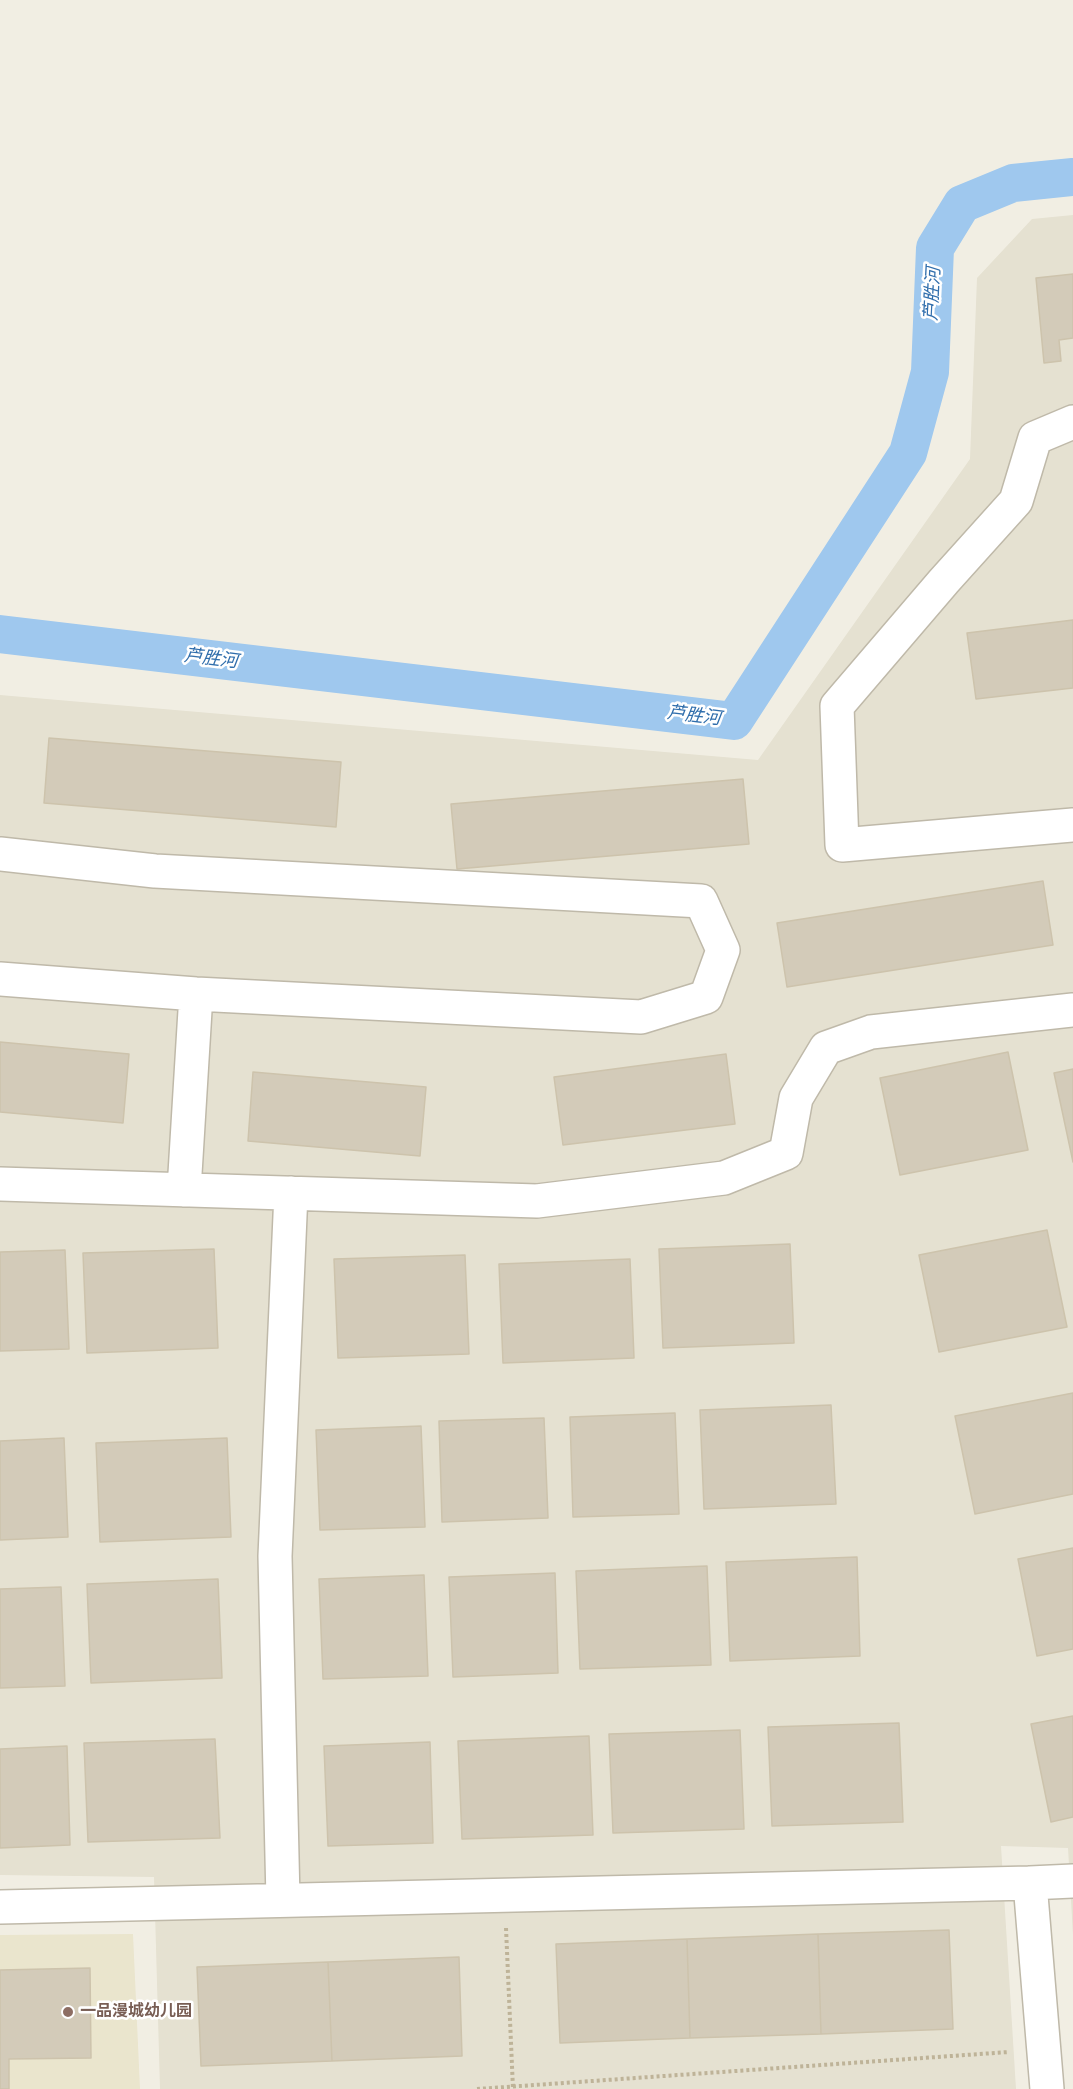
<!DOCTYPE html>
<html>
<head>
<meta charset="utf-8">
<style>
  body { margin:0 }
  canvas { display:block; background:#f1eee3 }
</style>
</head>
<body>
<canvas width="1073" height="2089"></canvas>
<script>
const ctx = document.querySelector('canvas').getContext('2d');
ctx.lineJoin = 'round';
function paint(path, color) { ctx.fillStyle = color; ctx.fill(path, 'evenodd'); }
function trace(path, color, width, dash) { ctx.strokeStyle = color; ctx.lineWidth = width; ctx.lineCap = dash ? 'butt' : 'round'; ctx.setLineDash(dash || []); ctx.stroke(path); }
function label(font, color, halo, rows, align = 'center') {
  ctx.font = font + ' "Fira Sans","Noto Sans SC",sans-serif'; ctx.lineWidth = 5; ctx.setLineDash([]); ctx.textBaseline = 'middle'; ctx.strokeStyle = halo; ctx.fillStyle = color; for (const [text, x, y, turn = 0] of rows) {
    ctx.save(); ctx.translate(x, y); ctx.rotate((+turn || 0) * Math.PI / 180); ctx.textAlign = isNaN(turn) ? turn : align; if (halo) ctx.strokeText(text, 0, 0); ctx.fillText(text, 0, 0); ctx.restore();
  }
}
paint(new Path2D(`
  M1073,215v1720l-5,-87 -67,-2 15,243h-856l-6,-212 -154,-2v-1180l758,65 212,-301 7,-181 55,-59z`), '#e5e1d1');
paint(new Path2D(`
  M133,1934l7,155h-140v-154z`), '#eae5cd');
trace(new Path2D(`
  M0,634l734,87 174,-268 22,-81 5,-124 27,-44 51,-21 60,-6`), '#9fc8ee', 38);
const building = new Path2D(`
  M1073,274v64l-14,2 2,21 -17,2 -8,-85z
  M1073,620v68l-97,11 -9,-66z
  M49,738l292,24 -5,65 -292,-24z
  M743,779l6,65 -292,25 -6,-65z
  M1043,881l10,64 -266,42 -10,-64z
  M0,1042l129,12 -6,69 -123,-11z
  M1008,1052l20,98 -128,25 -20,-97z
  M726,1054l9,70 -172,21 -9,-68z
  M1073,1069v93l-19,-89z
  M253,1072l173,15 -6,69 -172,-15z
  M1047,1230l20,97 -128,25 -20,-97z
  M790,1244l4,99 -131,5 -4,-99z
  M214,1249l4,99 -131,5 -4,-100z
  M65,1250l4,99 -69,2v-99z
  M465,1255l4,99 -131,4 -4,-99z
  M630,1259l4,99 -131,5 -4,-99z
  M1073,1393v101l-98,20 -20,-98z
  M831,1405l5,99 -132,5 -4,-99z
  M675,1413l4,101 -106,3 -3,-100z
  M544,1418l4,100 -106,4 -3,-101z
  M421,1426l4,101 -105,3 -4,-100z
  M64,1438l4,99 -68,3v-99z
  M227,1438l4,99 -131,5 -4,-99z
  M1073,1548v101l-36,7 -19,-97z
  M857,1557l3,99 -130,5 -4,-99z
  M707,1566l4,99 -131,4 -4,-98z
  M555,1573l3,100 -105,4 -4,-100z
  M424,1575l4,101 -105,3 -4,-100z
  M218,1579l4,99 -131,5 -4,-99z
  M61,1587l4,99 -65,2v-99z
  M1073,1716v101l-22,5 -20,-98z
  M899,1723l4,99 -131,4 -4,-99z
  M740,1730l4,99 -131,4 -4,-99z
  M589,1736l4,99 -131,4 -4,-98z
  M215,1739l5,99 -132,4 -4,-99z
  M430,1742l3,101 -105,3 -4,-100z
  M67,1746l3,99 -70,3v-99z
  M949,1930l4,99 -132,5 -3,-100z
  M818,1934l3,100 -131,4 -3,-99z
  M687,1939l3,99 -130,5 -4,-99z
  M459,1957l3,99 -130,5 -4,-99z
  M328,1962l4,99 -131,5 -4,-99z
  M90,1968l1,90 -82,1v30h-9v-119z`);
paint(building, '#d3cbb9');
trace(building, '#cdc3ac', 1.5);
const minor = new Path2D(`
  M1073,422l-38,16 -19,63 -72,80 -107,125 5,139 231,-20
  M0,854l155,17 546,30 22,49 -17,47 -65,20 -445,-23 -196,-15
  M0,1184l537,17 187,-23 62,-25 10,-55 30,-50 45,-16 202,-22
  M184,1190l12,-196
  M283,1900l-8,-344 16,-363
  M0,1907l1030,-24
  M1047,2089l-17,-206 43,-2`);
trace(minor, '#bfb9a9', 36);
trace(new Path2D(`
  M506,1928l7,161
  M477,2089l532,-37`), '#beb398', 4, [3, 3]);
trace(minor, '#fff', 33);
for (const [x, y, r, color] of [
  [68,2012,6,"#8d6e63"]
]) { const dot = new Path2D(); dot.arc(x, y, r, 0, 2 * Math.PI); ctx.fillStyle = color; ctx.fill(dot); trace(dot, '#fff', 2); }
label('bold 16px', '#785e54', '#fff', [
  ["一品漫城幼儿园",80,2012]
], 'left');
label('italic 18px', '#306eac', '#fff', [
  ["芦胜河",933,294,-87],
  ["芦胜河",211,659,7],
  ["芦胜河",694,716,7]
]);
</script>
</body>
</html>
